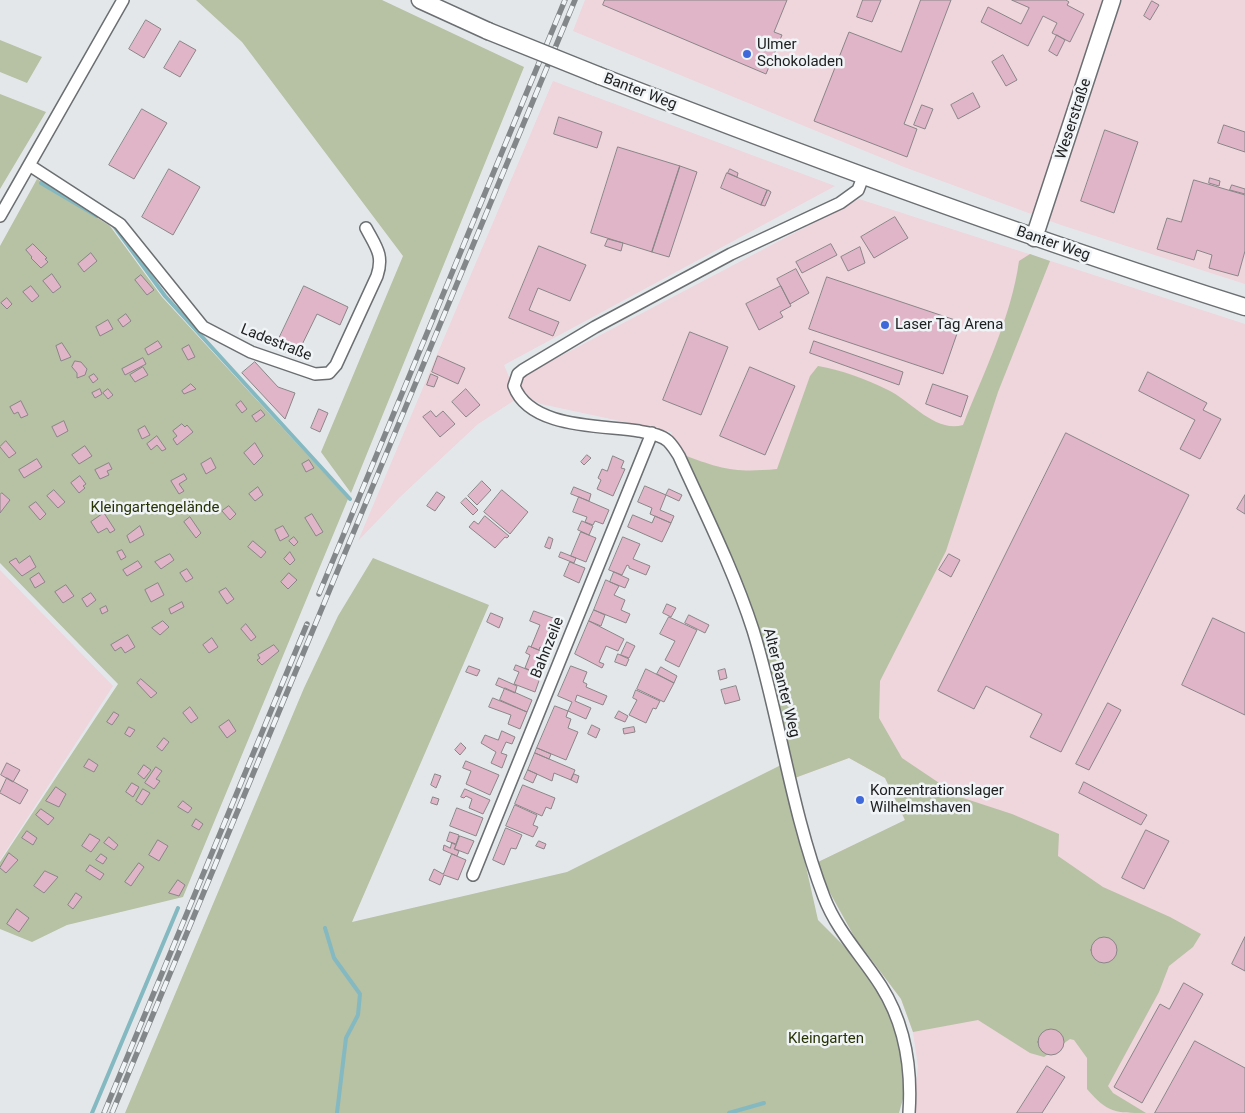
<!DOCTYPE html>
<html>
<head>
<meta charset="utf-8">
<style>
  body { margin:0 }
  canvas { display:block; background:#e3e7ea }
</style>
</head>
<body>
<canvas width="1245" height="1113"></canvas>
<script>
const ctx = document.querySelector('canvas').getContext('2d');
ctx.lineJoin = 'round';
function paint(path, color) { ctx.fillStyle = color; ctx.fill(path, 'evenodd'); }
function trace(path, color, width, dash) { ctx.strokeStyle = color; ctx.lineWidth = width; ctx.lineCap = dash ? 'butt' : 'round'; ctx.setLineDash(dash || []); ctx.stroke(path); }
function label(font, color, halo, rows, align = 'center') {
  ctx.font = font + ' Roboto,sans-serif'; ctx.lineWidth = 5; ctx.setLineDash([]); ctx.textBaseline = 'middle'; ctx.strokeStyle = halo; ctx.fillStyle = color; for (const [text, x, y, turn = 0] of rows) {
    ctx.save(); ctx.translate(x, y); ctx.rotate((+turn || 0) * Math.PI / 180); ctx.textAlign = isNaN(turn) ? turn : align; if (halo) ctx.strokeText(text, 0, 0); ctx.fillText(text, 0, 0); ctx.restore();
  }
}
paint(new Path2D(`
  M585,0h660v284l-184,-59 -157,-58 -331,-136z
  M553,81l282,105 -331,179 14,33 -40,26 -78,73 -42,44z
  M859,199l386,125v789h-332l5,-47 -5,-34 -12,-33 -46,-61 -31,-56 -8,-19 89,-42 -20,-43 -36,-20 -57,21 -39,-164 -82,-183 -130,-28 -18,-9 -6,-16z
  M0,570l113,116 -113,174z`), '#efd5dc');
paint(new Path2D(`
  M196,0h186l142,67 -173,426 -30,-41 82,-196 -161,-214z
  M0,40l42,17 -15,26 -27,-11z
  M0,94l46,18 -46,77z
  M37,179l73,47 52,71 186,202 -165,398 -116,28 -35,17 -32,-13v-67l118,-178 -118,-121v-317z
  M1030,254l20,7 -52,131 -52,159 -66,130 -1,37 23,40 58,39 52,17 47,20 -1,22 45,31 67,30 31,17 -8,13 -24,19 -10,26 -51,94 5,7 33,20c-31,0 -38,0 -59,-24v-31l-13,-18 -4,-1 -26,18 -14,-4 -52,-33 -65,12 -12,-33 -46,-61 -31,-56 -8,-19 89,-43 -20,-42 -36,-20 -57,21 -39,-164 -72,-161c40,15 53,19 96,15l33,-93 8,-10c24,4 48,13 70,24 23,11 47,43 75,35 21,-53 48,-107 56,-164z
  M373,558l116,47 -137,317 215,-50 216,-108 35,156 38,38 32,47 16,41 2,42 -7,25h-774l179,-425 34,-72z`), '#b7c1a4');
trace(new Path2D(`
  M41,183l56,33
  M114,226l51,70 185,203
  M325,928l9,30 26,36 -2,21 -12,23 -9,75
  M92,1113l86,-205
  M729,1113l35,-10`), '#84b9c1', 4);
const building = new Path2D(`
  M605,0h182l-13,32 8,3 -16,39 -163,-69z
  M863,0h18l-9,22 -15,-5z
  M921,0h30l-47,124 13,5 -10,28 -93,-36 35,-89 52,20z
  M1012,0h54l3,2 -2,3 17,9 -14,28 -18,-9 5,-10 -14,-7 -15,30 -47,-24 7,-15 33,17 8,-16z
  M1152,1l7,4 -9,15 -6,-4z
  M146,20l15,9 -17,29 -15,-9z
  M1057,35l8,5 -8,16 -8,-5z
  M180,41l16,9 -16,27 -16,-9z
  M1003,55l14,25 -11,6 -14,-24z
  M973,93l7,14 -22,12 -7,-14z
  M922,105l11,4 -8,20 -11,-4z
  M142,109l25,14 -33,56 -25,-14z
  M559,117l43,15 -5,16 -43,-14z
  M1224,125l21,7v20l-27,-9z
  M1105,130l33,12 -24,71 -33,-12z
  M618,147l62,19 -28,86 -61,-19z
  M680,166l17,6 -28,85 -17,-5z
  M169,169l31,18 -27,48 -31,-18z
  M730,169l8,4 -1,4 -9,-4z
  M727,173l40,17 -6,15 -40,-17z
  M1210,178l10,3 -1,5 -10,-3z
  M1194,180l51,15v56l-7,25 -29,-8 3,-13 -15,-5 -3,10 -37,-11 10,-31 14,4z
  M1232,185l13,4v5l-15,-4z
  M768,190l3,2 -6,14 -4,-1z
  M895,217l13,21 -34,20 -13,-21z
  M608,239l15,4 -2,8 -16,-5z
  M33,244l14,14 -2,1 3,3 -7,6 -10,-10 1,-1 -6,-7z
  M831,244l6,11 -35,18 -6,-11z
  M539,246l47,19 -16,36 -32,-13 -9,22 30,12 -6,14 -44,-18z
  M860,247l5,16 -17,8 -7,-14z
  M91,253l6,8 -13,11 -6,-8z
  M796,269l13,24 -19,11 -13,-25z
  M52,274l9,13 -8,6 -10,-12z
  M141,275l13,15 -7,5 -12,-15z
  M827,277l134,45 -18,52 -134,-45z
  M31,286l8,10 -7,6 -9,-10z
  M304,286l44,21 -8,18 -23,-11 -21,43 -21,-10z
  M781,286l10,20 -11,6 3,5 -24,13 -13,-26z
  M7,298l5,6 -5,5 -6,-6z
  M126,314l5,7 -8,6 -5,-7z
  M108,320l5,9 -13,7 -4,-9z
  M690,332l38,15 -27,68 -38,-15z
  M158,341l4,6 -14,8 -3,-6z
  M814,341l89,31 -4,13 -89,-32z
  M62,343l9,14 -10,4 -5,-15z
  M189,345l6,12 -7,3 -6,-11z
  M438,356l27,12 -7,16 -26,-12z
  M143,358l3,6 -21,11 -3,-6z
  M75,361l6,1 6,7 -2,6 -8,3v-5l-5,-6z
  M255,362l23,25 17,6 -10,26 -43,-46z
  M143,367l5,8 -13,7 -5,-7z
  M750,367l45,19 -30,69 -45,-19z
  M1148,372l59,31 -4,7 18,9 -21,40 -20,-10 15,-29 -56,-29z
  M94,374l4,5 -5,4 -4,-6z
  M431,374l7,3 -4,10 -7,-2z
  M191,384l5,5 -12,5 -2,-3z
  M933,384l35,12 -7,21 -35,-13z
  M100,389l2,5 -7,4 -3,-5z
  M108,389l5,6 -5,4 -5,-6z
  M466,389l14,16 -14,12 -14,-15z
  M21,401l7,14 -7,3 -3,-6 -4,2 -4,-7z
  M241,401l6,8 -5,4 -6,-8z
  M319,409l9,4 -8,19 -9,-4z
  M261,410l4,5 -9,7 -4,-6z
  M431,411l5,6 7,-6 12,13 -15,13 -17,-20z
  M64,421l4,10 -11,6 -5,-10z
  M182,424l3,3 2,-2 6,7 -16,13 -4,-6 4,-3 -4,-5z
  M145,426l5,9 -8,4 -4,-9z
  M1066,433l123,62 -128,257 -31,-15 12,-23 -56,-28 -12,23 -36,-18z
  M157,436l9,13 -4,2 -5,-6 -6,5 -4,-6z
  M6,441l10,12 -7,5 -9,-11z
  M255,443l8,13 -9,9 -10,-12z
  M85,446l7,10 -13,8 -7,-9z
  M587,455l4,3 -7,7 -3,-3z
  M613,456l11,5 -3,7 4,1 -12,27 -16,-7 4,-9 -3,-2 4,-9 5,2z
  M211,458l5,10 -10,6 -5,-10z
  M37,459l5,8 -18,11 -5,-8z
  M309,460l5,8 -8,4 -4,-8z
  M109,463l3,6 -5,2 2,4 -9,4 -5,-9z
  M184,474l3,5 -8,5 5,7 -5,3 -8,-13z
  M80,476l6,8 -3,2 2,2 -6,5 -8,-10z
  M482,481l9,9 -14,15 -9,-9z
  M645,486l21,9 -6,15 14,6 -3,7 -21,-9 2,-6 -14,-6z
  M258,487l5,8 -8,6 -6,-7z
  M574,487l17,7 -2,7 -18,-7z
  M669,489l13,6 -3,6 -13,-6z
  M54,490l11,12 -7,6 -11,-12z
  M502,490l26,22 -18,22 -26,-22z
  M437,492l8,5 -10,14 -8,-5z
  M2,493l8,7 -10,13v-18z
  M1245,495v19l-8,-5z
  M579,497l30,13 -6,14 -8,-3 -2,4 -8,-3 2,-5 -14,-5z
  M466,498l12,12 -5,5 -12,-12z
  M36,502l10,12 -6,6 -11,-13z
  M229,506l7,8 -6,6 -8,-9z
  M104,513l11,17 -5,3 -3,-5 -9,5 -7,-11z
  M312,514l11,18 -7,4 -11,-18z
  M633,515l19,8 3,-7 16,7 -9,19 -34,-15z
  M485,516l24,20 -2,2 -2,-1 -10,11 -26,-21 5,-6 4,3z
  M190,517l11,16 -5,5 -12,-16z
  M582,521l11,5 -4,9 -11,-5z
  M140,526l4,9 -14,8 -3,-7z
  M283,526l6,10 -9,5 -5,-11z
  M581,532l15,6 -10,24 -15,-6z
  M294,537l4,5 -4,4 -5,-5z
  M549,537l4,2 -3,10 -5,-2z
  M623,537l17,7 -7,15 17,7 -4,9 -17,-7v-2l-2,-1 -5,10 -13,-5z
  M253,541l13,11 -5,6 -13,-11z
  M122,550l4,7 -5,3 -4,-8z
  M290,552l5,8 -5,5 -6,-6z
  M561,552l15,6 -2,5 -15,-6z
  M170,554l4,6 -13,9 -6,-7z
  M949,554l11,6 -9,17 -12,-7z
  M30,556l6,11 -14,9 -13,-14 7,-4 3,5z
  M138,561l4,6 -15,9 -4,-6z
  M570,562l15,6 -6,15 -15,-7z
  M187,569l6,9 -7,4 -6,-9z
  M614,572l15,7 -4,9 -15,-6z
  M39,573l6,9 -10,6 -5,-9z
  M289,573l8,7 -9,9 -7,-7z
  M606,580l13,6 -5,9 11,5 -4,10 9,4 -4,9 -32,-13z
  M158,583l6,12 -13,7 -6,-12z
  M66,585l8,11 -11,7 -8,-11z
  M226,588l8,11 -7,5 -8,-12z
  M91,593l5,7 -9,7 -5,-8z
  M182,602l2,5 -13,7 -2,-5z
  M667,604l9,4 -5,9 -8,-4z
  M106,606l2,5 -6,3 -2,-5z
  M594,610l11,5 -4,11 -12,-5z
  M534,611l30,11 -12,30 -12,-5 -1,3 -8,-3 9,-22 -10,-4z
  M491,613l12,5 -4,10 -12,-6z
  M689,615l20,10 -4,8 -20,-10z
  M669,617l28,13 -18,37 -14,-7 10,-19 -15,-7z
  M1213,618l32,15v82l-63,-30z
  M163,621l6,6 -9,8 -8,-7z
  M589,621l35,18 -6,12 -12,-5 -7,16 5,2 -2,4 -27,-14z
  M246,624l10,13 -5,4 -10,-12z
  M128,635l7,12 -10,6 -4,-6 -6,4 -4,-6z
  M212,638l6,9 -9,6 -6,-8z
  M627,642l8,4 -6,12 -8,-3z
  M274,645l5,6 -17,14 -5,-5 3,-2 -2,-3z
  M529,646l21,9 -4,10 -4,-2 -4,11 -13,-6 5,-13 -4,-2z
  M618,654l11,5 -3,7 -11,-4z
  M516,665l25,10 -6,17 -21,-8 5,-12 -5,-2z
  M469,666l11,4 -3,6 -11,-4z
  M571,666l16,6 -4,10 4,2 -1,3 21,9 -4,9 -26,-10 -2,6 16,7 -5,11 -18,-8 4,-9 -14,-6z
  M661,667l16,9 -3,7 -17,-9z
  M646,669l28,14 -10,19 -27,-13z
  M725,669l2,9 -7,2 -2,-9z
  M499,678l18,8 -2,7 -19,-8z
  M141,679l16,14 -6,5 -14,-15z
  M736,686l4,14 -15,4 -4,-14z
  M505,688l27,12 -5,12 -27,-12z
  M636,690l24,11 -4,8 -3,-1 -7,15 -17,-8 8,-15 -4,-2z
  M493,698l34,14 -7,17 -12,-5 3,-9 -22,-8z
  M1108,703l13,7 -32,60 -13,-6z
  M555,706l13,5 -2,6 5,2 -3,9 10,4 -12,28 -29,-12z
  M190,707l8,11 -7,5 -8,-10z
  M619,711l9,5 -3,6 -10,-4z
  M114,712l5,3 -7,10 -5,-3z
  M229,720l7,11 -9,7 -8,-11z
  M592,725l8,4 -4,9 -8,-4z
  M129,727l6,3 -5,7 -5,-3z
  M634,727l1,5 -11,2 -1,-5z
  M502,731l13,6 -3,7 -6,-2 -5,11 6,2 -5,13 -11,-5 5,-11 -15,-9 4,-8 13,5z
  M164,738l5,4 -7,9 -5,-4z
  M461,743l5,5 -6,7 -5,-5z
  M537,748l14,6 -2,5 -14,-6z
  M535,753l40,17 -4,10 -17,-7 -2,8 -24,-11z
  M89,759l9,6 -4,7 -10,-5z
  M466,761l33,14 -9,20 -24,-11 5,-13 -8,-3z
  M7,763l13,7 -7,12 -12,-7z
  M144,765l7,5 -7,9 -6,-5z
  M156,767l6,4 -6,8 4,2 -6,8 -9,-6z
  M528,770l9,4 -4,9 -9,-4z
  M435,774l6,2 -5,12 -5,-3z
  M574,774l5,2 -2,7 -6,-3z
  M7,778l21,12 -8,14 -20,-11z
  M1084,782l63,33 -6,10 -62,-32z
  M132,783l7,4 -6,10 -7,-5z
  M523,785l32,13 -4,11 -5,-2 -4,9 -27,-12z
  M56,787l10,7 -7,13 -13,-6z
  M143,789l7,4 -8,12 -6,-4z
  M465,789l25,11 -7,14 -14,-6 3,-9 -6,-3 -2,2 -3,-1z
  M433,797l6,2 -2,6 -6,-2z
  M183,801l9,7 -4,5 -10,-6z
  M515,805l22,10 -4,10 5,2 -5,10 -27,-11z
  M457,808l26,10 -7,18 -26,-10z
  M41,809l13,9 -6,7 -12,-10z
  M196,819l7,5 -4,6 -7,-4z
  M506,828l16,7 -6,14 -5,-1 -7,17 -11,-5z
  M1146,830l23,11 -25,48 -22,-11z
  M27,831l10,7 -4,7 -11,-7z
  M450,832l9,3 -3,9 -9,-3z
  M90,834l10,6 -9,12 -9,-6z
  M460,836l14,5 -6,13 -13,-5z
  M109,837l9,8 -4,5 -10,-7z
  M158,840l10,6 -9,15 -10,-6z
  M539,841l7,3 -2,5 -8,-3z
  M452,843l4,2 -2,4 5,2 -2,5 -14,-6 1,-5 6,3z
  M9,853l9,7 -12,13 -6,-5z
  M101,854l6,4 -4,6 -7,-4z
  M452,854l14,6 -8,20 -14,-5 -4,10 -11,-5 5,-11 9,5z
  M139,863l5,4 -13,19 -6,-4z
  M90,865l14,9 -4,6 -14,-9z
  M45,871l13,6 -14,16 -10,-7z
  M178,880l7,5 -6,11 -10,-3z
  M76,893l6,4 -9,12 -5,-4z
  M17,909l12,9 -10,14 -12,-8z
  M1245,937v34l-13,-7z
  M1091 950a13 13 0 1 1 26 0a13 13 0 1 1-26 0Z
  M1184,983l19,11 -61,109 -28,-16 46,-83 9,5z
  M1038 1042a13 13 0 1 1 26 0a13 13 0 1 1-26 0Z
  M1195,1041l50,27v45h-90z
  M1047,1066l18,11 -23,36h-25z`);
paint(building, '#e1b5c8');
trace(building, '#8a8688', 1);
const street = new Path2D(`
  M29,165l91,59 83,103 48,25 64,22 14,-1 7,-8 41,-89c7,-21 -1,-29 -11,-48
  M863,177l-5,13 -18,13 -109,51 -136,73 -72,43 -5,4 -4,12c16,43 88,39 125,45 9,2 21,3 29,10 4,4 8,10 11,15 26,57 55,115 74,174 27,88 38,181 71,267 13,34 38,59 57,89 24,38 31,83 28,127
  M0,216l123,-216
  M473,875l179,-442`);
const secondary = new Path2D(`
  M420,0l68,31
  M600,76c213,83 427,162 645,231
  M1034,238l78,-238`);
trace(street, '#6b6f71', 14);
trace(secondary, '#6b6f71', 19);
trace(street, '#fff', 11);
trace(secondary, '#fff', 16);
const rail = new Path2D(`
  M319,594l246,-594
  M104,1113l203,-489
  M112,1113l463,-1113`);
trace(rail, '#848789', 5.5);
trace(rail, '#f0f4f7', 4, [11]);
const secondaryBridge = new Path2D(`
  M488,31l112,45`);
trace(secondaryBridge, '#6b6f71', 19, []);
trace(secondaryBridge, '#fff', 16);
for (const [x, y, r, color] of [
  [747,54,5,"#3f69db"],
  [885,325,5,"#3f69db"],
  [860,800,5,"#3f69db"]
]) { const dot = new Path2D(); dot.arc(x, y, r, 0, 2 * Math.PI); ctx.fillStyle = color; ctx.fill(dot); trace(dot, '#f0f4f7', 2); }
label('15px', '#202122', '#f0f4f7', [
  ["Ulmer",757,45],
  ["Schokoladen",757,62],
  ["Laser Tag Arena",895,325],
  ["Konzentrationslager",870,791],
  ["Wilhelmshaven",870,808]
], 'left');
label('15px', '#202122', '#f0f4f7', [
  ["Banter Weg",640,92,21],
  ["Weserstraße",1074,119,-72],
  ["Banter Weg",1053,244,19],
  ["Ladestraße",276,343,22],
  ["Bahnzeile",548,648,-68],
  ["Alter Banter Weg",781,683,76]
]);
label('15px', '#283304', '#f0f4f7', [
  ["Kleingartengelände",155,508],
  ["Kleingarten",826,1039]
]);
</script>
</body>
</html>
